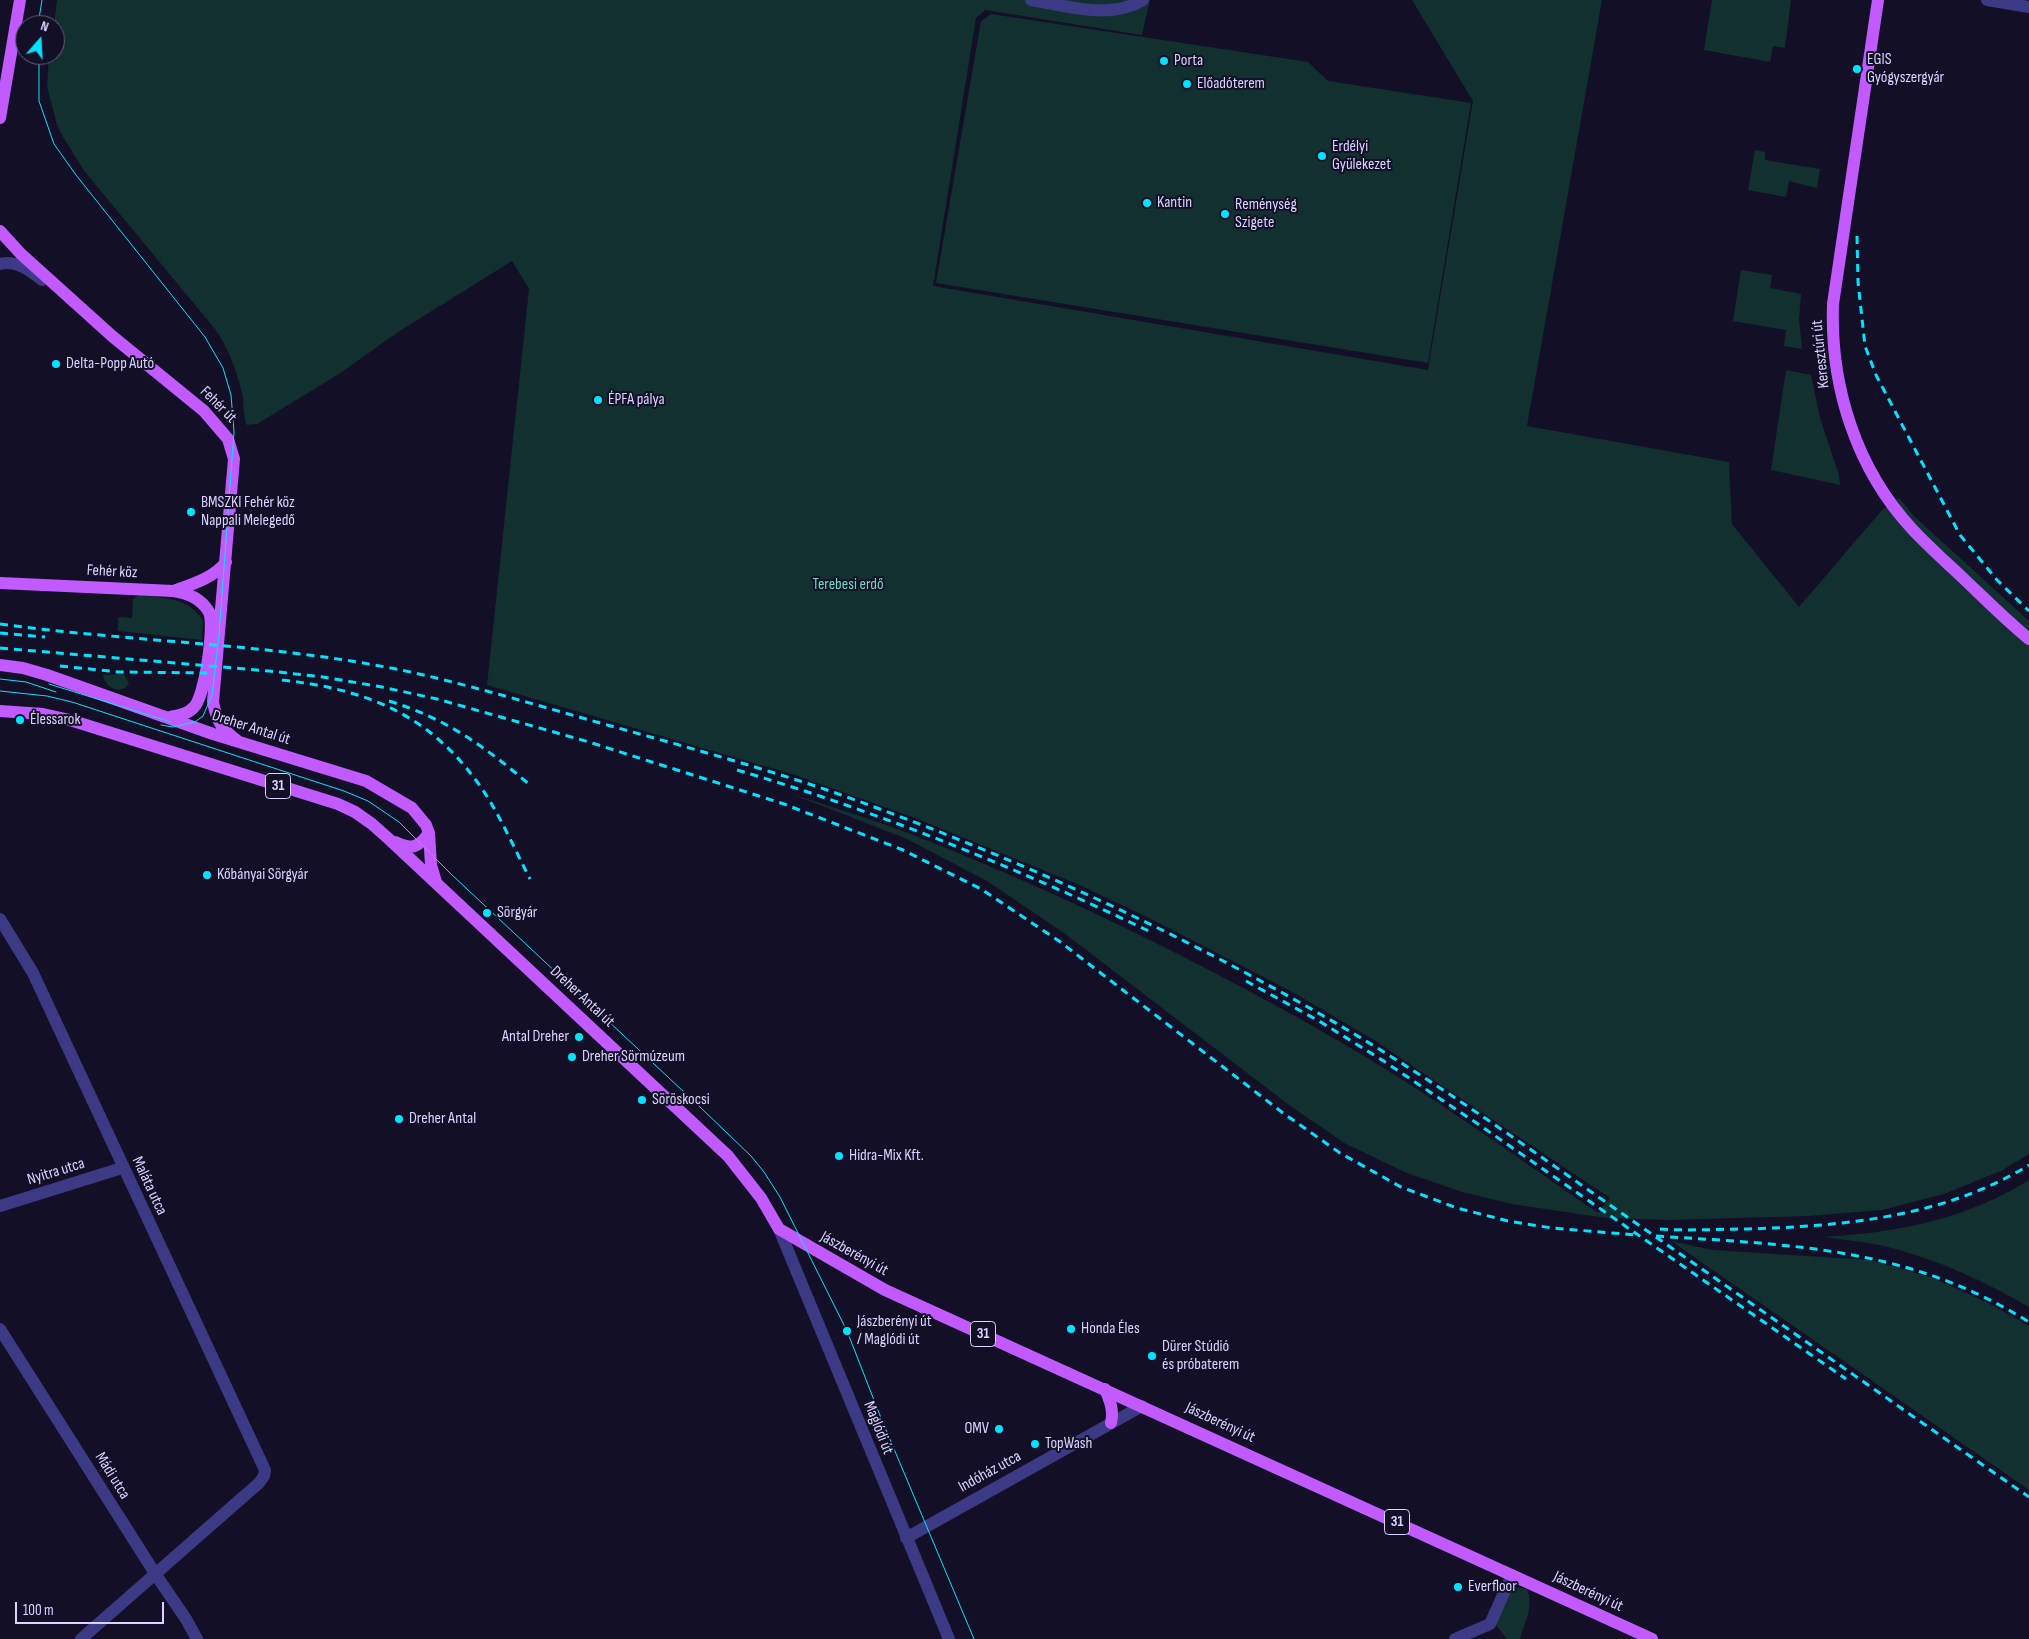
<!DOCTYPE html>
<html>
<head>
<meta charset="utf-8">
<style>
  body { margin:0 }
  #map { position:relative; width:2029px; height:1639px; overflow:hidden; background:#130f26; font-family:"Sofia Sans Condensed",sans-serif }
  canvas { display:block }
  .north { position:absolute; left:15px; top:15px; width:50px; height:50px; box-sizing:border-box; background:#130f26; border:1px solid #625e7d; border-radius:50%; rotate:19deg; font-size:14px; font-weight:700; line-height:20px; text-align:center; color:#d9d4ff }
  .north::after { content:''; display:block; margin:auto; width:18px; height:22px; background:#00e5ff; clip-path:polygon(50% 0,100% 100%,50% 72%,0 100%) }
  .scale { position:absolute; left:15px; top:1602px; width:149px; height:22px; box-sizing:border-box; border:2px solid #d9d4ff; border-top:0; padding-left:6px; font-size:15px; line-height:18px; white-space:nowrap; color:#d9d4ff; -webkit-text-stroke:4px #130f26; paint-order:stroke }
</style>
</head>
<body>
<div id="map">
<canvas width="2029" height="1639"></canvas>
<div class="north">N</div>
<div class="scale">100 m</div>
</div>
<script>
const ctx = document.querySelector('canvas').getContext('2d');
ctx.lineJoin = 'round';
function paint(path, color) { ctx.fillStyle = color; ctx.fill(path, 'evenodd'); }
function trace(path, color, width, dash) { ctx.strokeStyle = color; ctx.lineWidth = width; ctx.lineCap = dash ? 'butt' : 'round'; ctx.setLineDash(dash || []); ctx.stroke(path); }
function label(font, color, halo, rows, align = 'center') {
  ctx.font = font + ' "Sofia Sans Condensed",sans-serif'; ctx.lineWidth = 4; ctx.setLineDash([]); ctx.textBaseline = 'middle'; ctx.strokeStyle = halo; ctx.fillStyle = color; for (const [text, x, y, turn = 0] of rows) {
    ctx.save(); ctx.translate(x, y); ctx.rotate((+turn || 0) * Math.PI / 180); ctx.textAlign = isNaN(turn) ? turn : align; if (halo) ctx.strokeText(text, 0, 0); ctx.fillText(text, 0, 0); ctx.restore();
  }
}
paint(new Path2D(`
  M57,0h1093l-8,35 -157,-25 -9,8 -43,268 495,84 45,-269 -61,-101h190l-75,426 202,36 3,62 67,83 83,-97 17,-12 15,18 115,105v533l-28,17 -57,23 -62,16 -74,6 -139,4 -63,-2 -94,-14 -50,-12 -55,-19 -61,-29 -57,-39 -225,-172 -77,-52 -80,-42 -118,-46c40,13 82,26 122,41 147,58 289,127 426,206 91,52 175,114 261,173l12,-15 -236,-158 -80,-47 -73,-38 -74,-38 -72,-34 -160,-65 -120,-43 -308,-90 42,-396 -17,-28 -114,71 -59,42 -82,50 -10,1c-4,-10 -3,-17 -4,-27 -5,-24 -14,-49 -28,-69l-130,-157 -22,-35 -6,-12 -10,-38 2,-32h6v-30h-1z
  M1712,0h79l-6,48 -12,-2 -3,16 -66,-12z
  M991,14l317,48 20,19 143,22 -43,260 -492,-80 45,-262z
  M1755,150l10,2v8l55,9 -3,19 -28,-7 -3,16 -38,-7z
  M1741,270l31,5 -2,13 31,6 -2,25 3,30 -18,-3 2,-16 -53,-9z
  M1786,370l25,5 9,43 19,57 1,10 -69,-15z
  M139,595c24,3 49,2 64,25l-1,20 -84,-9v-14l14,1 1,-19z
  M124,674l5,10c-8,12 -25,3 -26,-9z
  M2029,1180v127c-45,-26 -90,-47 -141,-60 -20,-5 -43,-7 -64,-10 22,-2 44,-3 65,-7 48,-7 99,-24 140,-50z
  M1671,1241l42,9 157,10 63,18 55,25 41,23v164z
  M1515,1587l12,2c7,17 -2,33 -7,50h-13l-14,-18 15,-30z`), '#12302f');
trace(new Path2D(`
  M1031,0c37,6 78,20 112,0
  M1987,0l42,7
  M0,264c16,-4 30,6 42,16
  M0,919l33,54 232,497 -1,6 -5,7 -178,156
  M0,1206l122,-38
  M779,1229l170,410
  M0,1329l156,246 30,44 11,20
  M906,1538l236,-132
  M1455,1639l35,-15 22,-49`), '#3d3a85', 12);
trace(new Path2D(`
  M1878,0l-45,304c-3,82 23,165 80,226 16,17 34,33 52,50 21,20 42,41 64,59
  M0,118l20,-118
  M0,231l21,23 91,82 92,75 24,28 6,20 -21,243c4,21 9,27 26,40
  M0,583l173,8c15,2 28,7 36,21 6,13 -4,84 -15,95 -6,7 -15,8 -24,10
  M176,590c17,-6 39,-13 50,-28
  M0,665l23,3 24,7 166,59 153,47 46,27 14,17 3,8 2,32 5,17
  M0,711l43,3 27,6 268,84 17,8 17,12 18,16 338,316 33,42 18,31 106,61 767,349
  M395,842c17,8 23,6 34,-9
  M1105,1389c5,12 9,21 6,34`), '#c25bff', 12);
trace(new Path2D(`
  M38,25l4,-25
  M39,55v46l15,43 22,31 129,162 18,31 8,27 3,37 -15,203 -7,60 -9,21 -8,6 -22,5 -12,-2
  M0,679l26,3 30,10
  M49,684l122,38
  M0,691l47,5 25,6 272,89 24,10 31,21 52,52 249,233 51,49 13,16 16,25 67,134 34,87 93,221`), '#00e5ff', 1);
trace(new Path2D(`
  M1857,236l1,46 7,64 11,29 84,160 37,45 32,31
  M0,624c138,19 278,19 415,49 66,15 131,35 196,53 72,20 145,40 216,64 171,60 336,134 493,224 111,63 215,139 320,212 130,90 259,181 389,271
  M0,633l45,4
  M0,648l269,23 54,6 59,10 55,12 152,43 195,62 119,46 78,39 78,52 224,172 57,40 61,34 56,21 51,13 44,7 84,7
  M60,666l59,6 88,1
  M282,680c81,9 143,32 193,99 21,27 39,69 55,100
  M389,701c58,18 95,45 141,84
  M737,770c143,42 282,99 416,163
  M1246,981l73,40 63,39 96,64 368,255
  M1660,1229c30,2 59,0 88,0 96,-3 197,-12 281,-64
  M1656,1236c136,9 253,11 373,86`), '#00e5ff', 3, [8, 6]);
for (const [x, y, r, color] of [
  [1164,61,5,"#00e5ff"],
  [1857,69,5,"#00e5ff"],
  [1187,84,5,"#00e5ff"],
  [1322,156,5,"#00e5ff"],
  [1147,203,5,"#00e5ff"],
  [1225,214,5,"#00e5ff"],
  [56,364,5,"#00e5ff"],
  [598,400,5,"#00e5ff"],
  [191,512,5,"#00e5ff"],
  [20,720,5,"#00e5ff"],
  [207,875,5,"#00e5ff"],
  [487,913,5,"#00e5ff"],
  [579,1037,5,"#00e5ff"],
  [572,1057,5,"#00e5ff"],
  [642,1100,5,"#00e5ff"],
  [399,1119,5,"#00e5ff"],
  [839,1156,5,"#00e5ff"],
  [1071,1329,5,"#00e5ff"],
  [847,1331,5,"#00e5ff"],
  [1152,1356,5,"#00e5ff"],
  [999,1429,5,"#00e5ff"],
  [1035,1444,5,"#00e5ff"],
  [1458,1587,5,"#00e5ff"]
]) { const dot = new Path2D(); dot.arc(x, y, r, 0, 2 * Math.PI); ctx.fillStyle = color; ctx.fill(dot); trace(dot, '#130f26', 2); }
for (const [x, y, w] of [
  [278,786,25],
  [983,1334,25],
  [1397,1522,25]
]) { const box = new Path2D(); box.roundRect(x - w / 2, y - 12.5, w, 25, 4); ctx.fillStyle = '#130f26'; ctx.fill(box); trace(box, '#d9d4ff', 1); }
label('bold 15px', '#d9d4ff', null, [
  ["31",278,786],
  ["31",983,1334],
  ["31",1397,1522]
]);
label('16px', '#d9d4ff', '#130f26', [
  ["EGIS",1867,60],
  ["Gyógyszergyár",1867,78],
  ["Porta",1174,61],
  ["Előadóterem",1197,84],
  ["Erdélyi",1332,147],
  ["Gyülekezet",1332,165],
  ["Kantin",1157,203],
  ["Reménység",1235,205],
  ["Szigete",1235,223],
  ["Delta-Popp Autó",66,364],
  ["ÉPFA pálya",608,400],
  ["BMSZKI Fehér köz",201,503],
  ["Nappali Melegedő",201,521],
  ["Élessarok",30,720],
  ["Kőbányai Sörgyár",217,875],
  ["Sörgyár",497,913],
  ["Antal Dreher",569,1037,"right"],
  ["Dreher Sörmúzeum",582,1057],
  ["Söröskocsi",652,1100],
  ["Dreher Antal",409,1119],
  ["Hidra-Mix Kft.",849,1156],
  ["Jászberényi út",857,1322],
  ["/ Maglódi út",857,1340],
  ["Honda Éles",1081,1329],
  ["Dürer Stúdió",1162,1347],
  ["és próbaterem",1162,1365],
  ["OMV",989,1429,"right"],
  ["TopWash",1045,1444],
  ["Everfloor",1468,1587]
], 'left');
label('16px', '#d9d4ff', '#130f26', [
  ["Keresztúri út",1821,354,-96],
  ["Fehér út",218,405,45],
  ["Fehér köz",112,572,3],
  ["Dreher Antal út",251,728,18],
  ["Dreher Antal út",582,997,43],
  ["Nyitra utca",56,1172,-17],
  ["Maláta utca",149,1186,65],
  ["Jászberényi út",854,1254,29],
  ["Jászberényi út",1220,1423,25],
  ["Maglódi út",878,1428,68],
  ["Indóház utca",990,1472,-29],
  ["Mádi utca",112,1476,58],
  ["Jászberényi út",1588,1592,25]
]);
label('16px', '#5fe0c0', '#130f26', [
  ["Terebesi erdő",848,585]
]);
</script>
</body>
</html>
